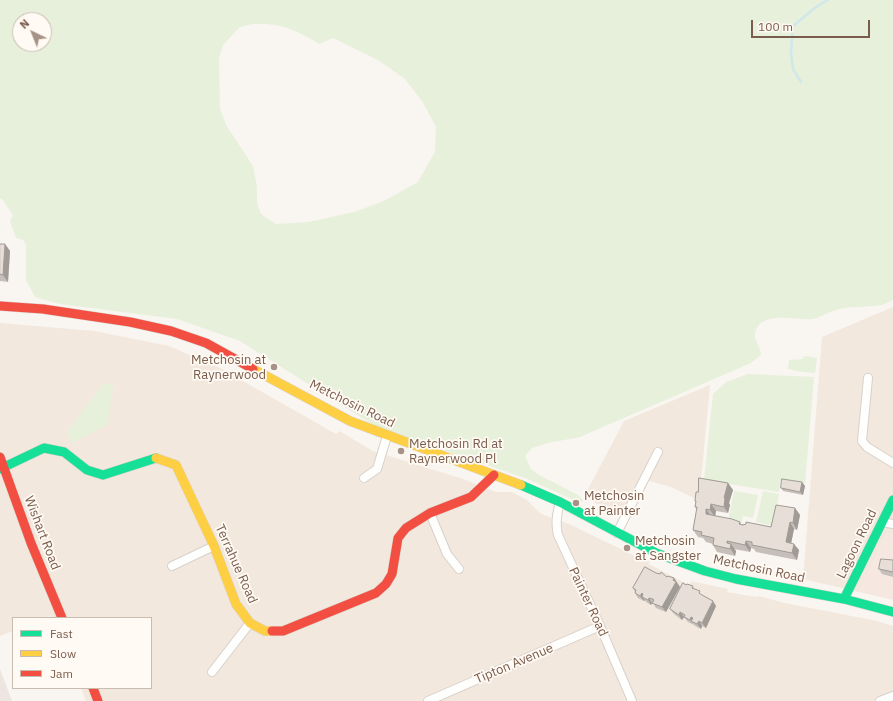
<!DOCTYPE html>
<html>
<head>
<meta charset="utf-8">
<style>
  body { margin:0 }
  #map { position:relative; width:893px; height:701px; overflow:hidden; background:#f9f5f0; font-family:"IBM Plex Sans",sans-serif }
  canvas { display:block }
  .legend { position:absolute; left:12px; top:617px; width:140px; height:72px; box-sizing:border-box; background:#fffaf3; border:1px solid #cabbb1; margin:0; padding:5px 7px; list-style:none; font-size:12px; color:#7a5c4d }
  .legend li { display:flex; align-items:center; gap:8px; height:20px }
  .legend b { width:20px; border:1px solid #cabbb1 }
  .north { position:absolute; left:12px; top:12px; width:40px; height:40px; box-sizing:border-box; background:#fffaf3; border:1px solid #cabbb1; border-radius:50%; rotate:317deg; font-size:11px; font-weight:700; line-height:16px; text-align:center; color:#7a5c4d }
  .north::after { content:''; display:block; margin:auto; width:14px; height:18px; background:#a69286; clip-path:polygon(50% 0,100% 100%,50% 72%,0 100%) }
  .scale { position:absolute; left:751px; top:20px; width:119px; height:18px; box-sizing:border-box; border:2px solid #7a5c4d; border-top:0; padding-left:5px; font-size:12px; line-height:14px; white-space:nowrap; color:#7a5c4d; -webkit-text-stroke:3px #fffaf3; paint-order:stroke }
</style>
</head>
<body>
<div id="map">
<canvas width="893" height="701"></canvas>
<ul class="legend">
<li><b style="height:5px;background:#16e098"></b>Fast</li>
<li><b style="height:5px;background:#ffcf43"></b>Slow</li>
<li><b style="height:5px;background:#f24e42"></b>Jam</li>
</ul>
<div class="north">N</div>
<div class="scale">100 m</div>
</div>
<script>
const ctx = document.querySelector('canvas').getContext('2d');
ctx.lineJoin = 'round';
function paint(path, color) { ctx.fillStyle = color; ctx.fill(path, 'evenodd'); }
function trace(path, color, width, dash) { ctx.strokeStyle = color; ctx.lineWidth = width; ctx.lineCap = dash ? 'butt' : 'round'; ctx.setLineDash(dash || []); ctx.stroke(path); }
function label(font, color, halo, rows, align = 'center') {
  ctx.font = font + ' "IBM Plex Sans",sans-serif'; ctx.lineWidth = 3.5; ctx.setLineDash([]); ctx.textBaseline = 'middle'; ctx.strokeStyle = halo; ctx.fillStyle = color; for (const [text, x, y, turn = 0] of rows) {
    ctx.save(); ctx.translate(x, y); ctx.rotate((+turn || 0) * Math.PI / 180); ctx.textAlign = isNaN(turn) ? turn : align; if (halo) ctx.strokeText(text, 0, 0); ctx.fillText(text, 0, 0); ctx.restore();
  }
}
paint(new Path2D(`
  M893,307v226h-5l-29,59 -56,-13 19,-242z
  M0,323l94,8 75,15 51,22 116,66 3,-3 34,20 90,28 33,13h16l15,8 14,14 28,10 62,30 19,8 -1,2 36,19 5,1 1,-3 37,8 -1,3 29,5 2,-1 27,7 92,18 16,5v75h-807l-5,-13h70v-70h-100l-1,-2 -6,2h-31v13l-13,5z
  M710,385l-10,106 -4,8 -25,-12 -22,-6 -16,10 -10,19 -4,3h-4l-31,-16 40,-76z`), '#f2e8de');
paint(new Path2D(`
  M888,533h5v67l-34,-8z`), '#f6e8e1');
paint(new Path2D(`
  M0,669l12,32h-12z`), '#ede5e0');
paint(new Path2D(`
  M0,0h893v300c-4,2 -8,4 -11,5 -16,3 -33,0 -49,6 -7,2 -12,6 -20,8 -15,2 -49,-9 -57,11 -4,10 5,16 5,25l-10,8 -171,74 -32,6 -16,5 -7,8 6,13 8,6 39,20 5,5 -2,2 -5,-1 -51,-23 -147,-50 -138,-87 -63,-22 -117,-15 -25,-7 -9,-17v-35l-3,-5 -7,-2 -6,-17 3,-6 -11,-16h-2zM20,20h24v24h-24zM252,24c5,0 8,0 13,0 19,0 38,10 54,20l14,-6 45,22 27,19 17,22 14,26 -1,25 -17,30 -34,19 -30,11 -45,10 -33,2 -15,-10 -4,-11v-16l-4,-21 -27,-41 -6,-16 -1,-51 4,-13 13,-14 4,-4z
  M805,356l12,2 -2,15 -13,-1 -14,-3 1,-9 14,-1v-2z
  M748,374l66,3 -9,106 -24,-4 -2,13 -75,-12 9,-86 13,-12z
  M104,383l9,2 -5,39 -36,19 -5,-11z
  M734,491l24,4 -5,23 -10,-2 -2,8 -13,-3z
  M763,491l16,3 -6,32 -17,-4z`), '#e7f0db');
trace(new Path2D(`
  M801,82l-8,-13 -2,-17 2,-26 23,-19 12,-7`), '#d0e8ea', 2.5);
const street = new Path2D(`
  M868,378l-6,63 5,6 26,16
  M364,478l13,-9 10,-33
  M560,502c-3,11 -5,21 -2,33l42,91 32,75
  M430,513l17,41 12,15
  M882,522l11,2
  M617,533l41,-81
  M172,566l42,-20
  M212,672l38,-49
  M428,701l172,-75
  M880,701l13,-5`);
const fast = new Path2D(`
  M0,469l44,-21 20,4 23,18 16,5 53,-17
  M521,485l39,17 96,51 49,18 31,8 108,20 49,13
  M844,599l49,-99`);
const slow = new Path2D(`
  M253,369l97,52 171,64
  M156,458l20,7 38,81 22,58 14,19 15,8h7`);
const jam = new Path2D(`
  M0,306l43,3 87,13 41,9 35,12 47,26
  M0,457l31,86 31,75
  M272,631h11l93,-38 10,-9 6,-10 6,-36 8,-10 24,-15 41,-16 23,-22
  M93,688l5,13`);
trace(street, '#d7d1cb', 10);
trace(fast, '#d9d2cb', 10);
trace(slow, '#d9d2cb', 10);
trace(jam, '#d9d2cb', 10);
trace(street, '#fefefd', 8);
trace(fast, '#16e098', 9);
trace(slow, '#ffcf43', 9);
trace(jam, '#f24e42', 9);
paint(new Path2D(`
  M0,244h5l5,7 -2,31 -8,-1z
  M802,482l3,4 -2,9 -20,-4 -2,-3z
  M728,483l5,7 -4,13 1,2 -2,8 -12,-2 -1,5 25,6 1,2 30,3 24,-19 5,7 -3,15 -3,-1 -3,14 8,7 -2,10 -41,-8 -2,-3 -3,-1 -1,4 -16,-3 2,2 -1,5 -18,-4 -4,-7v-1l-7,-2 -3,-4 -5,-1 -5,-7 4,-20 -2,-3 1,-4 -1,-2 3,-9z
  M893,560v17l-11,-3 -3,-5z
  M656,573l11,4 7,1 6,9 -14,25 -10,-4 -3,-5 -2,2 -5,-3 -1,-2 -1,1 -6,-3 -3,-5v-1l-2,-4z
  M686,585l7,1 1,3 22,17 -10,22 -4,-2 -1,3 -6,-3 -1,-2v1l-6,-3 -4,-5 -2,3 -8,-6 -4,-5z`), '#c6bfb9');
paint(new Path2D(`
  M5,244l5,7 -2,31 -5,-7z
  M802,482l3,4 -2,9 -3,-3z
  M728,483l5,7 -4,13 1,2 -2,8 -4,-6v-9z
  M711,504l5,7 -1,6 -5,-7z
  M795,508l5,7 -3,15 -4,-7z
  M706,509l5,7 -5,-2z
  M790,522l4,7 -4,20 -4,-7z
  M727,541l3,5 1,-2 5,7 -1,5 -8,-13z
  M746,541l5,7 -1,4 -5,-7z
  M794,544l5,6 -2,10 -5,-7z
  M674,578l6,9 -14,25 -4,-5z
  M642,593l3,5 -3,-1 3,3 -1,1 -4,-5z
  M649,598l3,5 -1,2 -3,-5z
  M713,601l3,5 -10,22 -4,-5z
  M680,612l4,5 -2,3 -3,-5z
  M691,617l4,5 -4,-1 3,4 -4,-5z
  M699,621l3,5 -1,3 -4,-5z`), '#a19b96');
const building = new Path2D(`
  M0,244h5l-2,31 -3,-1z
  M699,478l29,5 -4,15h1l-1,9 -13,-3 -1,6 -4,-1v5l26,5 8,3 -1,2 4,1 3,-1v-2l25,5 5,-22 19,3 -2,15 -3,-1 -4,20 8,2 -2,9 -40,-8v-3l-6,-1 -1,4 -18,-4v2l4,1 -1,5 -17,-4 1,-7 -13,-3 1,-3 -9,-2 4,-23h-2l1,-6h-1l1,-9h2z
  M782,479l20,3 -2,10 -19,-4z
  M881,559l12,1v12l-14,-3z
  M645,567l11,6 4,1 1,-2 6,5 1,-1 6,2 -1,2 3,2 -14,25 -10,-4 2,-3 -1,-1 -4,-1 -1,2 -6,-3 1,-3 -1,-1 -2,3 -5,-3 1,-3 -3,-2z
  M683,583l3,2 1,-1 6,2 -1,2 8,3 -1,2 3,2 11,6 -11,22 -3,-2 -2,3 -6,-3 2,-3 -2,-1 -1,3 -6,-3 1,-2 -5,-3 -1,3 -9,-6z`);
paint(building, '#e6ded7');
trace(building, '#a19b96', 1);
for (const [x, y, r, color] of [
  [274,367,4,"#a69286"],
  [401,451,4,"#a69286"],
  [576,503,4,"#a69286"],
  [627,548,4,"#a69286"]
]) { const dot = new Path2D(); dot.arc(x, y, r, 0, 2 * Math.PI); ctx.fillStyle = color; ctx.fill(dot); trace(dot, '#fffaf3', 1.5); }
label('13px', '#7a5c4d', '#fffaf3', [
  ["Metchosin at",266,360,"right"],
  ["Raynerwood",266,375,"right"],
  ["Metchosin Rd at",409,444],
  ["Raynerwood Pl",409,459],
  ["Metchosin",584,496],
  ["at Painter",584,511],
  ["Metchosin",635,541],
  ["at Sangster",635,556]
], 'left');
label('13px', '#7a5c4d', '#fffaf3', [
  ["Metchosin Road",352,404,26],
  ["Wishart Road",42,533,69],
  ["Lagoon Road",857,544,-64],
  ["Terrahue Road",236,564,66],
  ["Metchosin Road",759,569,12],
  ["Painter Road",588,602,65],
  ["Tipton Avenue",514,664,-23]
]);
</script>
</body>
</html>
